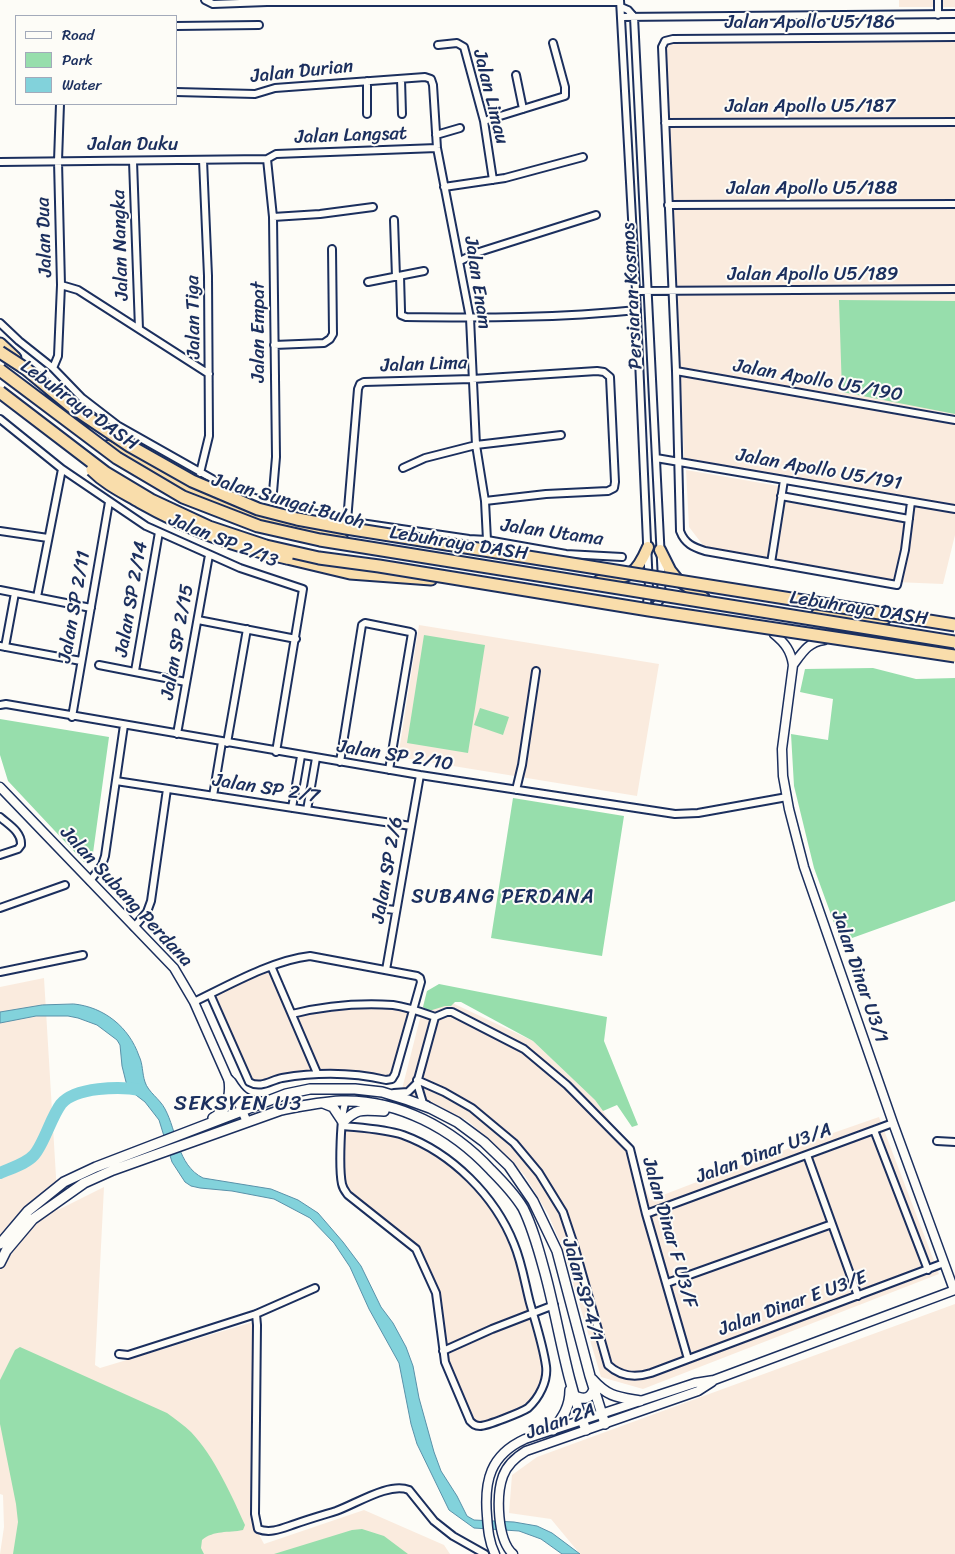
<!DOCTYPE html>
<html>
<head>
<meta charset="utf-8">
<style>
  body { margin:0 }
  #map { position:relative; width:955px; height:1554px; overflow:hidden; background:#fdfcf7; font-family:Sriracha,sans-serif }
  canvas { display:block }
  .legend { position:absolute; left:15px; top:15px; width:162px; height:90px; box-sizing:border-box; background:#fdfcf7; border:1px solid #a3aaba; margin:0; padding:6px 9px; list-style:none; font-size:15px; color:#1b2f5e }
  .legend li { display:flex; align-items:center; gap:10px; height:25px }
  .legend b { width:25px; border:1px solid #a3aaba }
</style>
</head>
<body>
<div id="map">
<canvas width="955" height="1554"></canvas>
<ul class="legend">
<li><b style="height:6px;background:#fdfcf7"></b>Road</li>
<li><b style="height:14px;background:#97deac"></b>Park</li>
<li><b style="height:14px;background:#82d2db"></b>Water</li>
</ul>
</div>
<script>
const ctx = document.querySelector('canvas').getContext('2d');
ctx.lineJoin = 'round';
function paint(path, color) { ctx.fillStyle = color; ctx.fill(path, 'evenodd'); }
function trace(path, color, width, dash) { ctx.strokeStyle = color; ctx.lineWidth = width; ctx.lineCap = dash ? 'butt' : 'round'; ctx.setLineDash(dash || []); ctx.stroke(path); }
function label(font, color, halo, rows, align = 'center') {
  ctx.font = font + ' Sriracha,sans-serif'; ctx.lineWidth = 4; ctx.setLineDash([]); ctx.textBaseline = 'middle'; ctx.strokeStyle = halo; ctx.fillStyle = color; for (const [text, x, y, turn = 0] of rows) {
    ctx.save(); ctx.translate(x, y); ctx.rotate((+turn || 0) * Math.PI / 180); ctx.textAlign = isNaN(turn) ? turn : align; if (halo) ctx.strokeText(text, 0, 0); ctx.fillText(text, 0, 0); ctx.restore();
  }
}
paint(new Path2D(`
  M899,0h56v7h-56z
  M955,40v465l-271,-47 -19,-413 4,-3z
  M686,470l93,16 -2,12 134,24 2,-16 42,7v22l-12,49 -48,-2 -189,-33 -17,-22z
  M419,625l240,39 -22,132 -239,-39z
  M269,970l21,48 19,-5 57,-6 27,1 17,3 -20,65 -40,-6h-29l-42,6 -20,7 -8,-3 -37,-84z
  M44,978l14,232 46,-23 -9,178 5,3 153,-46 -1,199 12,23 100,-34 80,35 6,9h-450l4,-27 -1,-32 -3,-1v-507z
  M427,991l106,50 62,59 35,49 20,51 91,-35 138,-48 60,157 -296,115 -42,-12 -38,-128 -15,-35 -23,-38 -20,-22 -37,-33 -27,-14 -40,-14z
  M345,1129l24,2 33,7 47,25 34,34 18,26 11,23 32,123 -5,20 -11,15 -7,5 -39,15 -6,-1 -4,-5 -24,-57 -9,-69 -9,-22 -11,-20 -69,-56 -4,-7 -2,-6z
  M955,1304v250h-375l-29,-35 -42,-6 3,-38 25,-18z`), '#faebde');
paint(new Path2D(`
  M839,300l116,1v113l-113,-22z
  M424,635l61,10 -17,108 -61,-10z
  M873,668l43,11 39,-1v223l-114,41 -27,-74 -20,-82 -3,-52 37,6 5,-41 -33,-7 5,-23z
  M480,708l29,9 -6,18 -29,-10z
  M0,719l109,18 -16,116 -9,9 -76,-81 -8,-26z
  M513,798l111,18 -22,140 -111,-18z
  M439,984l168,33 -3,24 34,84 -6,2 -15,-22 -14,6 -8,-11 -62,-59 -72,-39h-6l-4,4h-6l-16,5 -6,-4 4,-16z
  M20,1347l147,66c8,6 17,12 24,19 23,24 41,64 54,93l-2,5c-15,3 -29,0 -41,10l-1,8 3,6h-191l5,-32 -2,-18 -16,-80v-44l15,-30z
  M362,1529l22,7 24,18h-134l78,-24z`), '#97deac');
const water = new Path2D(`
  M74,1004c30,3 55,23 65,52 4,8 3,17 6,26 3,10 15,17 20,27 12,22 12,56 38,69l68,11 27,11 20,13 25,29 18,24 20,41 12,16 13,24 7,19 6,32 15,54 7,19 16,25 10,20 7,4 40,2 23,4 15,7 28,21h-18l-21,-15 -22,-8 -45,-3 -25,-18 -32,-66 -6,-20 -12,-61 -30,-54 -19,-42 -16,-24 -24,-25 -36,-19 -42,-8 -32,-3 -9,-2 -6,-4 -13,-20 -13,-42 -14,-18 -13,-10 -6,-10 -4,-16 -2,-21 -3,-5 -20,-15 -19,-7 -10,-2h-32l-36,7v-11l42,-7z`);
paint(water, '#82d2db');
trace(water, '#5991a9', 1);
trace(new Path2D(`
  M0,1173c11,-5 26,-9 34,-18 10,-11 17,-38 27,-51 14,-17 59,-18 80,-14`), '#82d2db', 12);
const minor = new Path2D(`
  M205,0l8,4 54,-2h353
  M620,0l16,291 13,297 -2,15 3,8
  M938,0v15
  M621,7l7,3 6,7 28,563 -2,20 -9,11
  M621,17l334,-3
  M176,26l83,-1
  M438,45l19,-2 7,4 20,74 9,59
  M516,75l7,34
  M401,79l1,35
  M367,81v33
  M176,92l79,2 20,-6 150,-11 6,2 2,6 4,63 33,170 6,127 9,56 2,39
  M484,121l81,-25v-9l-12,-44
  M665,123l290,-1
  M436,135l24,-7
  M267,159l6,58 3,240 -4,47
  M267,159l9,-5 161,-6
  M133,161l6,168
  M0,162l267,-3
  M444,187l61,-9 78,-21
  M668,205l287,-1
  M273,217l47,-3 53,-7
  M394,220l2,57
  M460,261l16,-8 120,-38
  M400,276l1,34v5l5,2c77,1 154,1 231,-7
  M368,282l56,-11
  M61,285l17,5 131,84
  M636,291l319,-2
  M0,323l19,18 34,27 29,30 35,27 115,65 40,14 75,17 122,18 18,1 79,14 56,3
  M274,345l50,-2 6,-4 3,-5 -1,-85
  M53,368l5,-12 3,-71 -3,-124 2,-57
  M676,371l279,49
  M0,419l62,50 84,57 94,42 63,21 -27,163
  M656,458l299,51
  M403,468l22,-10 51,-13 85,-10
  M200,473l9,-37 -1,-160 -5,-116
  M781,496l128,23
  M911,502l-6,48 -8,35 -192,-34c-12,-4 -20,-7 -25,-20l-4,-160 -14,-324 3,-6 8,-2 282,-2
  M347,521l11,-132 2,-5 4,-2 108,-3 125,-8 7,1 6,5 5,105 -1,6 -6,3 -62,3 -61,7
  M0,531l48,7
  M771,563l13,-83
  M0,590l91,18
  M37,597l25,-128
  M198,620l98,19
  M0,646l81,15
  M5,647l10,-54
  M99,665l87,17
  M135,671l24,-139
  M0,705l6,-1 414,71 255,39 23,-1 89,-16
  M72,717l37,-215
  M177,734l32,-179
  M227,743l20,-114
  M340,762l22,-137 3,-2 45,9 2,1 -23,137
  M116,781l295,45
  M516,790l6,-25 14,-94
  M213,796l9,-54
  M292,808l9,-52
  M307,810l9,-52
  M0,817c9,8 22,15 21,28l-3,4 -18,6
  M90,881l12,-16 3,-9 19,-131
  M0,908l65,-23
  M387,909l8,1
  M134,927l13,-15 4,-11 16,-112
  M271,966l46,107
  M386,970l34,-195
  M0,972l83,-17
  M194,1002c35,-17 79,-42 116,-46l107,20 3,2 1,4 -26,92 -3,5 -6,1c-35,-8 -68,-8 -104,-2 -11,2 -21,11 -33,4l-39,-88
  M292,1014c32,-8 69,-11 101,-9 15,2 28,7 42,12
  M435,1017l12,-5h5l72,37 43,36 63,64 16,65 42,145
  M417,1080l27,12 28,16 42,35 25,30 24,39 11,33 34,120c13,12 27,13 43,8l293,-110
  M394,1093l14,-1 9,-9
  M427,1105l-4,-2 -6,-20 18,-66
  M343,1126c19,2 41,3 60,9 49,18 92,61 111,109 8,19 11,40 16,59 6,21 13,42 16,63 2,15 -7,32 -18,42 -6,4 -41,18 -48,18 -5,0 -7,-2 -10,-5l-25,-59 -9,-69 -20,-44 -68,-54c-3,-4 -5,-6 -6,-11 -3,-14 -2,-70 4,-83
  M874,1130l54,140
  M937,1141l18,1
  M807,1155l51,141
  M646,1214l247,-91
  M667,1283l165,-59
  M256,1314l1,11 -2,189 3,15c13,5 25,-1 37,-5 14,-5 28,-9 41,-13 20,-7 53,-29 73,-21l25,31 19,15 32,18
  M443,1351l49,-22 62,-24
  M119,1354l9,1 128,-41 59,-26`);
const tertiary = new Path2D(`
  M774,634c11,9 17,17 19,31l-11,84 1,27 6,33 15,58 89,256 61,167
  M793,665c9,-12 15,-23 31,-25
  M0,787l174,181 20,34 53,120
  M495,1554c-6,-12 -7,-24 -8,-38 -3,-35 3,-61 38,-77l170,-56 19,-3 241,-90
  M513,1554c-16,-14 -17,-59 -10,-78 4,-11 13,-19 23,-25l172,-60 14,-9`);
const secondary = new Path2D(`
  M231,1082c8,13 15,20 31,20
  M323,1103l10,4 10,15c15,-15 20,-12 41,-11
  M213,1118c15,-8 18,-23 16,-38
  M0,1244l28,-33 36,-29 32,-15 190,-73 24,-5h45l27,3 26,8 22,8 27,14 27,20 25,24 24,35 24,50 33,125 15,48
  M0,1263l6,-12 27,-32 51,-36 29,-13 168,-60c20,-4 39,-8 60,-9 57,-2 112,28 150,69 11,11 24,25 32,38 10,20 16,43 22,65 14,52 21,107 41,157
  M592,1379c16,18 25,18 48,22
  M573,1395c10,5 17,5 21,-6
  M553,1430c10,-13 17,-23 17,-40`);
const trunk = new Path2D(`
  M108,446l58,34 57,25 119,34
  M660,550l10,20 8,10 26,18
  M599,581c30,-4 36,-4 49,-34`);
const motorway = new Path2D(`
  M0,344l15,14
  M287,558l63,15 81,6
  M817,615l68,3`);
trace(minor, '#1b2f5e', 10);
trace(tertiary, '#1b2f5e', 11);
trace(secondary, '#1b2f5e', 12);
trace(trunk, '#1b2f5e', 14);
trace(motorway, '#1b2f5e', 15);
trace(minor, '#fdfcf7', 6);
trace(tertiary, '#fdfcf7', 8);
trace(secondary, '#fdfcf7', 9);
trace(trunk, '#f9ddab', 10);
trace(motorway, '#f9ddab', 11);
const motorwayBridge = new Path2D(`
  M0,352l26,17 46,38 58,39 62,35 66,28 39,10 49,9 609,97
  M0,370l117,88 66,39 75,29 62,14 635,102
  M0,392l106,81 45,27 58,27 57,19 53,12 60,8 270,44 306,46
  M92,470c14,14 31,22 48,32 46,26 95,45 147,56`);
trace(motorwayBridge, '#1b2f5e', 15, []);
trace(motorwayBridge, '#f9ddab', 11);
label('19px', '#1b2f5e', '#fdfcf7', [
  ["Jalan Apollo U5/186",810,23],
  ["Jalan Durian",302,72,-6],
  ["Jalan Limau",490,97,76],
  ["Jalan Apollo U5/187",810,107],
  ["Jalan Langsat",351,136,-2],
  ["Jalan Duku",133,145],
  ["Jalan Apollo U5/188",812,189],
  ["Jalan Dua",45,237,-92],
  ["Jalan Nangka",121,245,-92],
  ["Jalan Apollo U5/189",813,275],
  ["Jalan Enam",477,283,81],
  ["Persiaran Kosmos",633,296,-93],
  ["Jalan Tiga",194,317,-91],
  ["Jalan Empat",259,332,-90],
  ["Jalan Lima",424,365,-2],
  ["Jalan Apollo U5/190",818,381,10],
  ["Lebuhraya DASH",79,406,36],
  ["Jalan Apollo U5/191",819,470,10],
  ["Jalan Sungai Buloh",288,502,16],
  ["Jalan Utama",552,533,8],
  ["Jalan SP 2/13",223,541,22],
  ["Lebuhraya DASH",459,544,9],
  ["Jalan SP 2/14",132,599,-80],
  ["Jalan SP 2/11",75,607,-80],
  ["Lebuhraya DASH",859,609,9],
  ["Jalan SP 2/15",178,642,-80],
  ["Jalan SP 2/10",395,756,9],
  ["Jalan SP 2/7",266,789,9],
  ["Jalan SP 2/6",388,870,-80],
  ["Jalan Subang Perdana",126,897,47],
  ["Jalan Dinar U3/1",859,977,71],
  ["Jalan Dinar U3/A",764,1154,-20],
  ["Jalan Dinar F U3/F",669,1233,74],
  ["Jalan SP 4/1",582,1290,74],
  ["Jalan Dinar E U3/E",793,1304,-20],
  ["Jalan 2A",561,1422,-20]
]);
ctx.letterSpacing = '1px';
label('20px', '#1b2f5e', '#fdfcf7', [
  ["SUBANG PERDANA",503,898]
]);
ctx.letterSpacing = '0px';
ctx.letterSpacing = '1px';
label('21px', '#1b2f5e', '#fdfcf7', [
  ["SEKSYEN U3",238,1105]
]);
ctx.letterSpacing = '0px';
</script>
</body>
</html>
